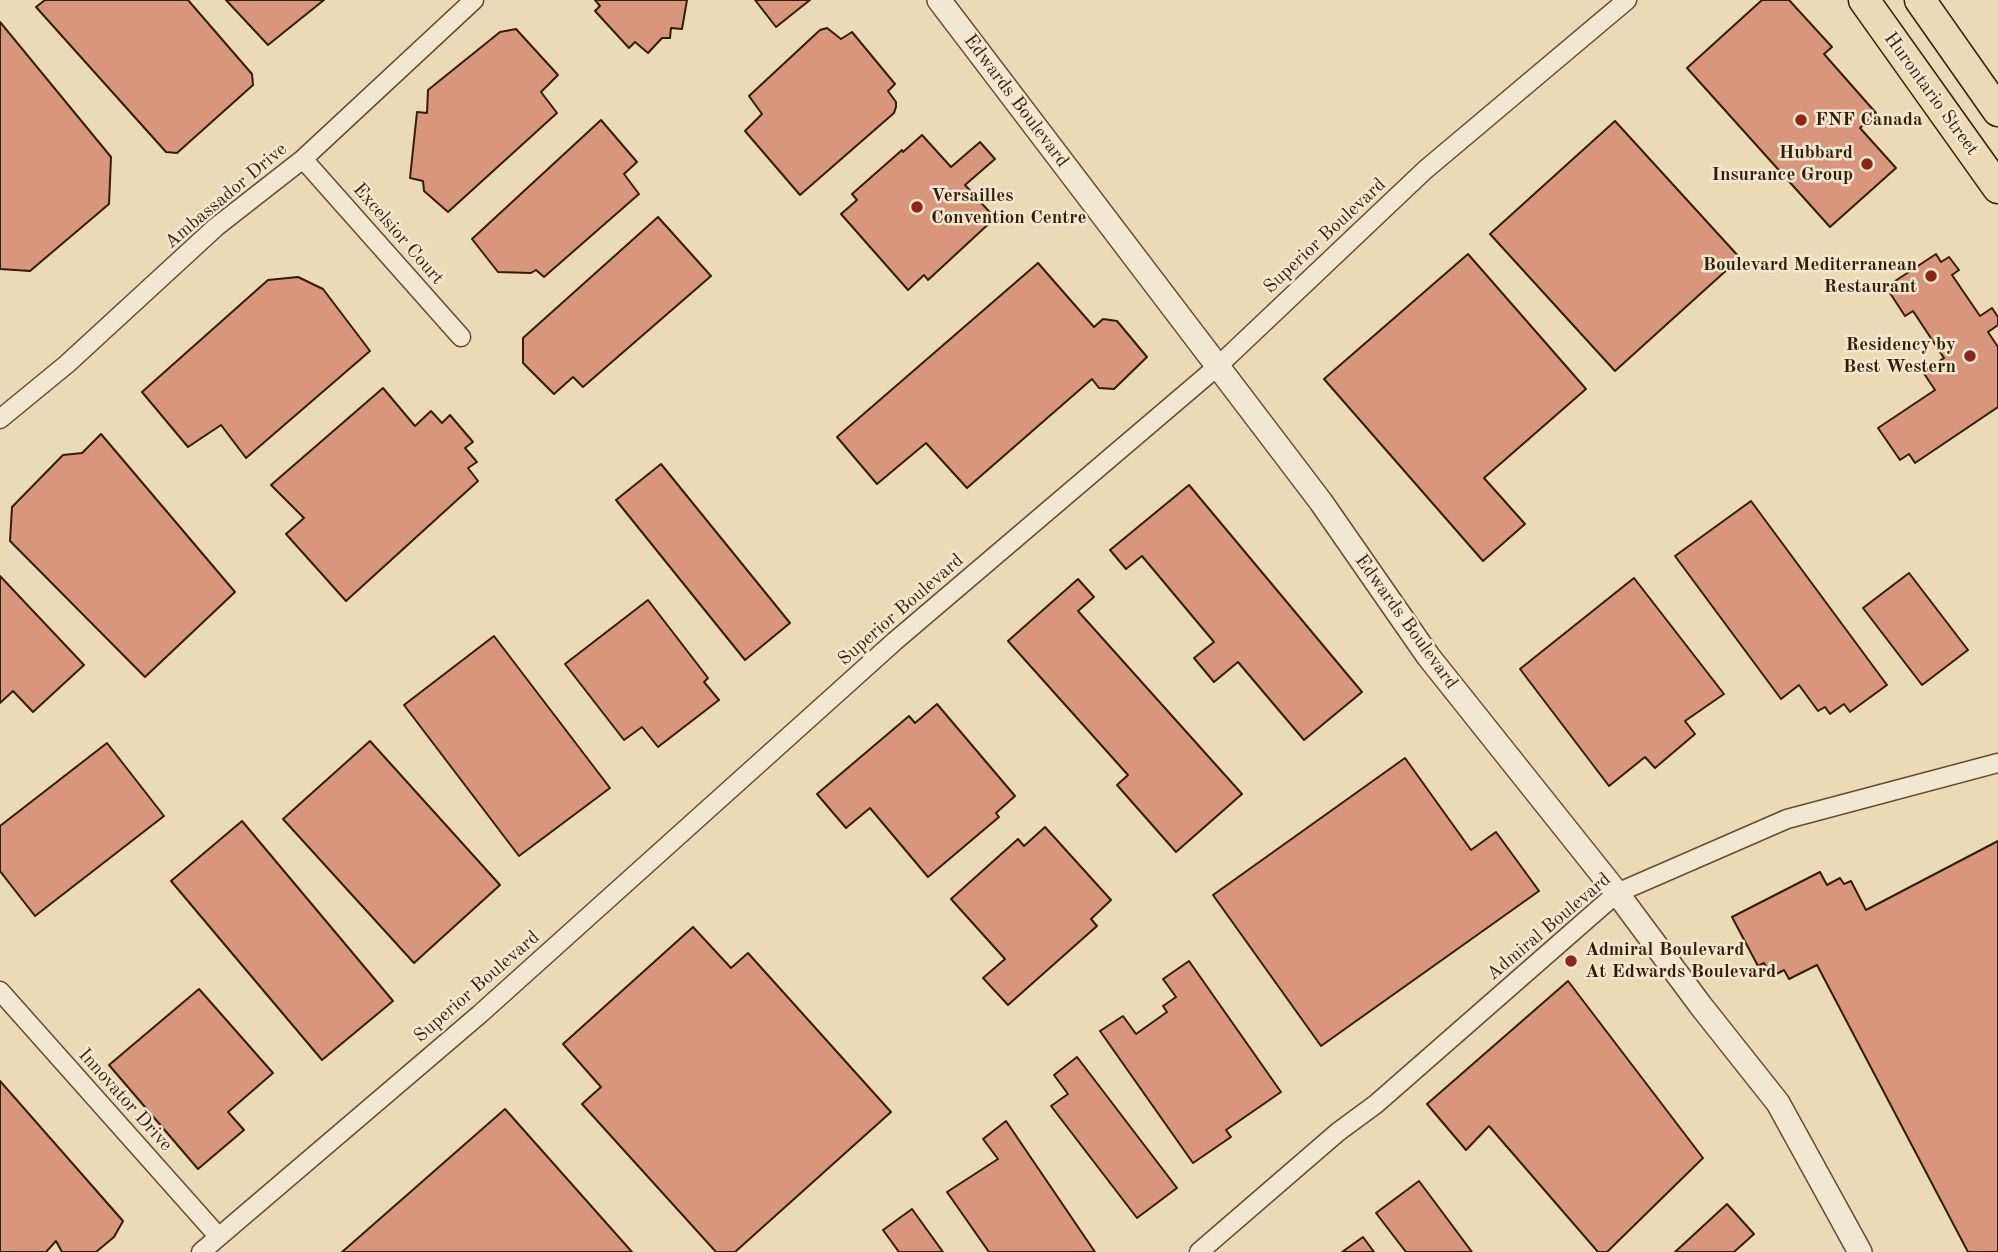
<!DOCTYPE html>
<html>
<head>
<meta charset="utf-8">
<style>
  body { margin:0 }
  canvas { display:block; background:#ebdab6 }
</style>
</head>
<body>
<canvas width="1998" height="1252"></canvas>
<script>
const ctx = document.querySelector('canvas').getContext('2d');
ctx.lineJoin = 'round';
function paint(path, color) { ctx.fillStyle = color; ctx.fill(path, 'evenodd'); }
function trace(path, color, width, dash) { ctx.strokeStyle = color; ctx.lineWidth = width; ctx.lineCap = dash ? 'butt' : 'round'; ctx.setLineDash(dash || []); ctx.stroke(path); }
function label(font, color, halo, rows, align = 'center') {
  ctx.font = font + ' "Old Standard TT",serif'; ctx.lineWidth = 5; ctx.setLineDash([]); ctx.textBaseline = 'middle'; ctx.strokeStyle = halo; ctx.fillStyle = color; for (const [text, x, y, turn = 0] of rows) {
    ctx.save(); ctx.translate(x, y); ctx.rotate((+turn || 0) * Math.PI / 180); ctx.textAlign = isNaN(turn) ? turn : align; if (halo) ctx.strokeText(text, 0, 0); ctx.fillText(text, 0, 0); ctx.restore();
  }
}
const building = new Path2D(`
  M45,0h143l64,74 1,11 -76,68 -11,-1 -130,-145z
  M226,0h98l-56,45z
  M595,0h92l-5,29 -11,-1 -1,10h-8l-14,15 -13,-11 -6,6 -34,-37 5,-5z
  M755,0h55l-34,27z
  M1762,0h27l43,47 -8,7 52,59 -16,15 36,40 -66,59 -143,-159z
  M0,22l111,135 -2,47 -79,67 -30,-2z
  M827,28l14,11 11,-7 43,52 -7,7 8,11v5l-2,6 -94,82 -55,-64 17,-17 -13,-18 71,-66z
  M516,29l42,46 -17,17 16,21 -109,99 -24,-21 -1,-10 -13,-3 7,-66 10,1 1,-23 72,-58z
  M601,120l36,42 -13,12 15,20 -95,83 -8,-7 -5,3 -33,-1 -26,-33z
  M1615,121l125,137 -125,113 -125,-137z
  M922,135l29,32 29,-25 15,17 -30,26 30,33 -67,62 -4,-5 -16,15 -67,-76 16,-14 -5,-6 50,-44 1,2z
  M658,217l53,59 -128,111 -10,-10 -19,17 -31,-31v-25z
  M1468,254l118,135 -102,89 41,46 -42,37 -159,-182z
  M1936,254l5,8 8,-5 10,13 -7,5 28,41 12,-8 6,9v8l-10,7 10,15v60l-83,56 -6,-9 -9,6 -22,-32 57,-38 -12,-18 21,-14 -31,-47 -8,5 -19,-29z
  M1038,263l56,64 9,-8 14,2 30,36 -33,32 -15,-1 -7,-9 -125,109 -41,-45 -49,41 -40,-47z
  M298,277l25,12 47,62 -124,107 -25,-33 -33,22 -46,-55 126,-112z
  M383,388l32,38 16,-15 11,12 8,-8 23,27 -8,6 12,14 -9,6 10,13 -132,120 -60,-67 18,-16 -33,-33z
  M101,434l134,158 -90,85 -135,-136 2,-34 51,-52 19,-2z
  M661,464l129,159 -45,37 -129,-160z
  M1189,485l173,207 -58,48 -66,-78 -24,20 -20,-24 20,-16 -72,-86 -16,13 -16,-19z
  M1751,501l136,184 -37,27 -6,-8 -14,10 -5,-7 -7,4 -19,-26 -18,14 -106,-143z
  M1909,573l59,77 -46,35 -59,-77z
  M0,576l84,89 -51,47 -20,-21 -13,12z
  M1634,578l90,116 -39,27 10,13 -40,34 -10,-11 -36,29 -89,-117z
  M1078,579l16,18 -16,14 164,183 -66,58 -59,-67 11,-10 -120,-134z
  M648,600l60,78 -4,4 15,18 -61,47 -16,-20 -18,13 -59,-76z
  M494,636l116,152 -91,68 -115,-151z
  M937,704l78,92 -19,17 3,4 -71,60 -58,-69 -24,20 -29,-34 92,-78 6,7z
  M370,741l130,144 -86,78 -131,-144z
  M107,743l57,73 -129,100 -35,-45v-45z
  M1405,758l66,92 25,-18 43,59 -218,155 -108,-151z
  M242,821l151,180 -71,59 -151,-179z
  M1045,827l66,73 -20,19 6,7 -89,79 -25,-27 22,-19 -54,-60 67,-60 6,7z
  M1998,841v411h-30l-151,-287 -28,14 -5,-9 -13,7 -7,-14 -6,3 -26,-49 88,-45 7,13 13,-7 4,6 7,-3 15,29z
  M693,927l38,41 17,-15 143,159 -156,140h-19l-134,-148 19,-17 -38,-43z
  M1189,961l92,131 -55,38 5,7 -38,26 -93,-132 23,-15 13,18 31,-22 -4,-6 13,-9 -13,-18z
  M1568,981l135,177 -96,94h-9l-109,-126 -23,24 -39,-46z
  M199,989l74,84 -45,39 16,18 -46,39 -89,-104z
  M1077,1057l100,131 -40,30 -86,-112 17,-12 -14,-19z
  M0,1081l123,140 -9,16 -18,15h-34l-6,-11 -10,11h-46z
  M505,1109l127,143h-290z
  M1006,1121l89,131h-106l-42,-60 51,-33 -15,-20z
  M1419,1181l53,71h-66l-30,-39z
  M1727,1204l27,30 -20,18h-59z
  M912,1209l31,43h-44l-16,-22z
  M1363,1237l11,15h-32z`);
paint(building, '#d8977d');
trace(building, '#341d05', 2);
const minor = new Path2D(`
  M303,159l158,178
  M0,419l67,-55 149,-137 87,-68 171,-159
  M0,991l218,245
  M201,1252l279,-238 415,-373 323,-275 207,-196 202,-170
  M1199,1252l139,-120 38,-28 241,-211 170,-74 211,-56`);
const tertiary = new Path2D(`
  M939,0l382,502 107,154 189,237 84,113 77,97 82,149`);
const primary = new Path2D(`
  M1864,0l134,188
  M1920,0l78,111`);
trace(minor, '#624c31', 21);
trace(tertiary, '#624c31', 26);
trace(primary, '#341d05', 33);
trace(minor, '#f2e7d0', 18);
trace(tertiary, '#f2e7d0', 23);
trace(primary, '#ebdab6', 30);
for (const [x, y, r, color] of [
  [1801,120,7,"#8f2418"],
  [1867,164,7,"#8f2418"],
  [917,207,7,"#8f2418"],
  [1931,276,7,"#8f2418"],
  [1970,356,7,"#8f2418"],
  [1571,961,7,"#8f2418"]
]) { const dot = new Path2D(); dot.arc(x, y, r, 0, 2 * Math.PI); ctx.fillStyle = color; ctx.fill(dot); trace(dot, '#f2e7d0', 2.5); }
label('19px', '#341d05', '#f2e7d0', [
  ["Hurontario Street",1931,94,54],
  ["Edwards Boulevard",1016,101,53],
  ["Ambassador Drive",226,196,-40],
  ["Excelsior Court",398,234,49],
  ["Superior Boulevard",1325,236,-43],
  ["Superior Boulevard",901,610,-41],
  ["Edwards Boulevard",1406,622,54],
  ["Admiral Boulevard",1549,927,-40],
  ["Superior Boulevard",477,987,-41],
  ["Innovator Drive",125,1100,48]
]);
label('bold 19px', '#341d05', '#f2e7d0', [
  ["FNF Canada",1815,120],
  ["Hubbard",1853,153,"right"],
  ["Insurance Group",1853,175,"right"],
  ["Versailles",931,196],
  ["Convention Centre",931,218],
  ["Boulevard Mediterranean",1917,265,"right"],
  ["Restaurant",1917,287,"right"],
  ["Residency by",1956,345,"right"],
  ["Best Western",1956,367,"right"],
  ["Admiral Boulevard",1585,950],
  ["At Edwards Boulevard",1585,972]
], 'left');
</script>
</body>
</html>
